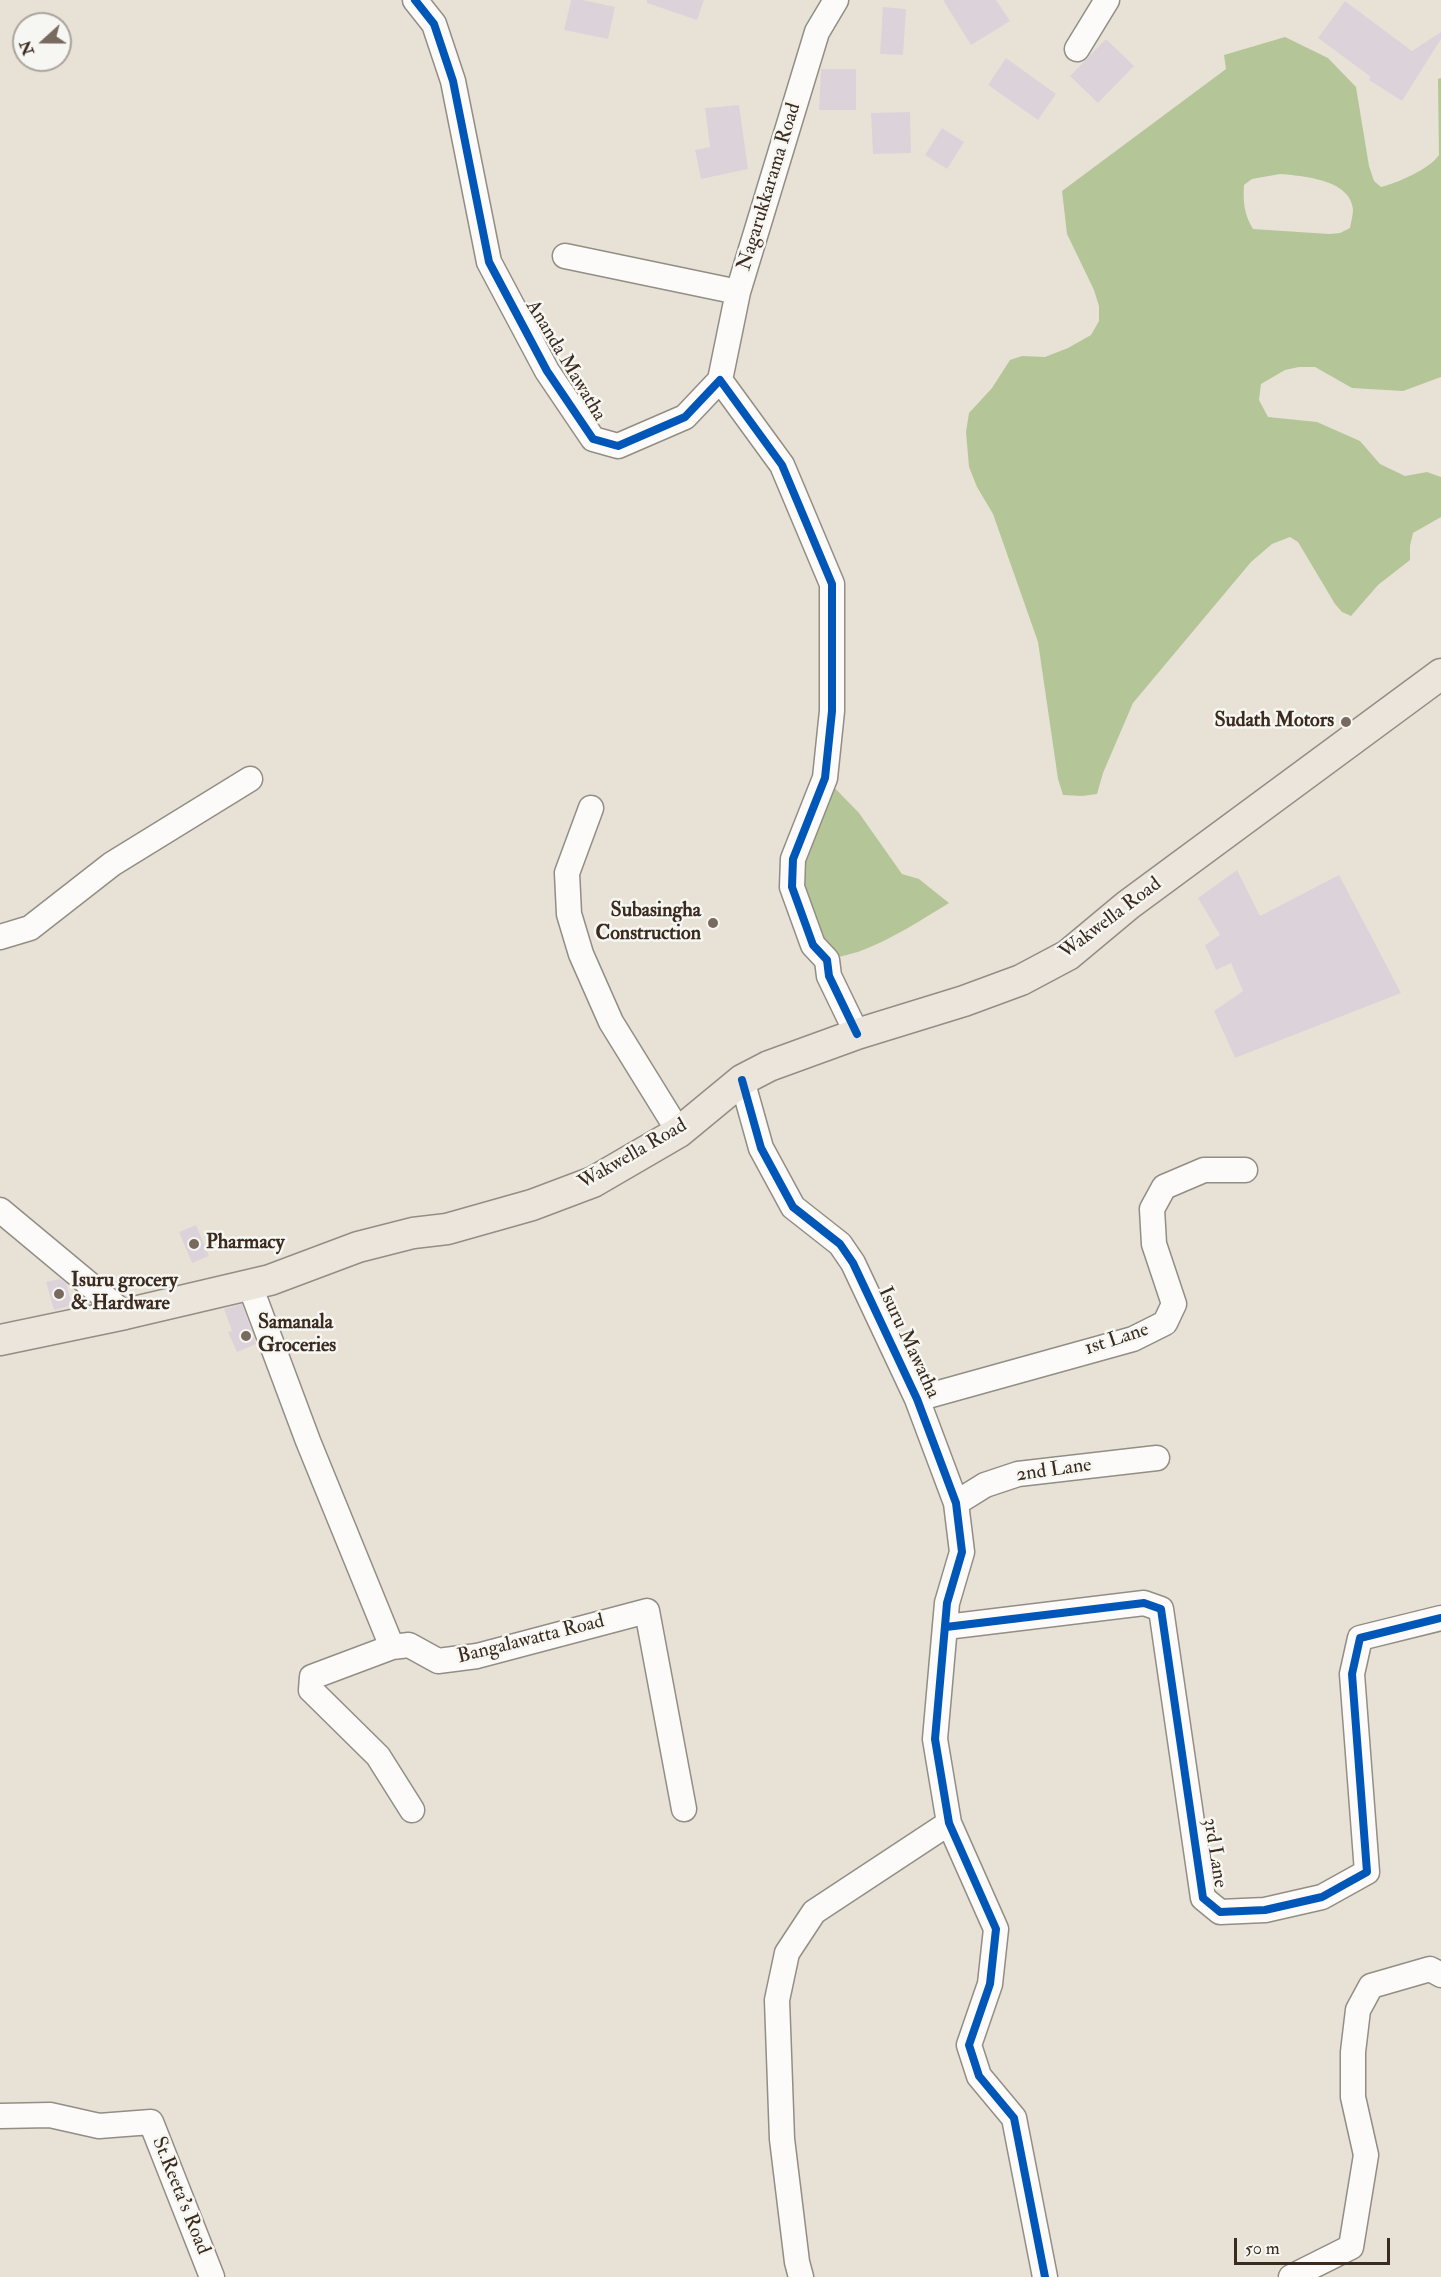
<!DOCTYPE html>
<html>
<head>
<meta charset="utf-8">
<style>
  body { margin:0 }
  #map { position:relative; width:1441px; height:2277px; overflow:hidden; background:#e8e2d6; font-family:"IM FELL Double Pica",serif }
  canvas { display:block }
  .north { position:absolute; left:12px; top:12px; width:60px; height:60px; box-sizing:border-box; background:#f6f6f2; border:2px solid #aba49d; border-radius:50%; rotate:249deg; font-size:16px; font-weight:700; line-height:24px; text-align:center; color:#3b2a1e }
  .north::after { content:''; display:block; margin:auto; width:21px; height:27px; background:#786a5e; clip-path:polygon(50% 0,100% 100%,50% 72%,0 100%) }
  .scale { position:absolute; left:1234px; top:2238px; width:156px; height:27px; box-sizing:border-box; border:3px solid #3b2a1e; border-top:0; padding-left:8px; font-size:18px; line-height:21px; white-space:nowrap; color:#3b2a1e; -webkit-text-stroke:4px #f6f6f2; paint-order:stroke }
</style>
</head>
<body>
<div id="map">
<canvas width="1441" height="2277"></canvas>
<div class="north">N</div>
<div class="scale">50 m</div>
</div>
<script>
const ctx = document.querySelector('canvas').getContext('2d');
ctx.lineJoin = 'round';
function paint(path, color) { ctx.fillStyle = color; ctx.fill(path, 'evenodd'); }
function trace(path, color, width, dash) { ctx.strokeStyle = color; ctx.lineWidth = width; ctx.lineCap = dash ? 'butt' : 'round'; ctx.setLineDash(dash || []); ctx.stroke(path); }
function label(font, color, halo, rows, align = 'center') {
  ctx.font = font + ' "IM FELL Double Pica",serif'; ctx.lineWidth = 5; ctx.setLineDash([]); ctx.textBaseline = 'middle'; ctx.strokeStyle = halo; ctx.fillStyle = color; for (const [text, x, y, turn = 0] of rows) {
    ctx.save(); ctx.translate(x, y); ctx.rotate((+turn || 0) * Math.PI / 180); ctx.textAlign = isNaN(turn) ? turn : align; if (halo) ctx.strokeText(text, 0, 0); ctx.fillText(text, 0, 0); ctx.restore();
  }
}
paint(new Path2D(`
  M1285,37l43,21 28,29 13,79 5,15 7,6c16,-4 49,-18 58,-32l-1,-76 3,-1v299l-38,14 -51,-3 -37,-21h-16l-14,3 -24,14 -2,16 9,17 49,5 43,19 20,23 25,12 22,-4 14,5v40l-28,16 -3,13v14l-32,25 -27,31 -9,-4 -7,-8 -37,-62 -8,-5 -18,7 -21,18 -118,141 -30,70 -6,21 -15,2 -19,-1 -5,-16 -20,-137 -45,-128 -16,-27 -8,-20 -3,-35 3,-19 23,-25 18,-28 12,-4 23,1 23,-9 23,-13 8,-14v-15l-5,-16 -27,-56 -5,-43 164,-122 -2,-14zM1280,174c22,2 70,5 73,35 0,6 -2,13 -3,19l-10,5 -11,1 -76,-5c-9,-15 -10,-27 -9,-44l8,-6z
  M825,778l34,35 43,61 17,5 30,24c-28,17 -55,35 -86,47 -12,5 -24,6 -36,10l-34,-101z`), '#b4c698');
paint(new Path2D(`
  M571,0h12l32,7 -7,32 -44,-9z
  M647,0h57l-7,20 -50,-17z
  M943,0h53l14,21 -39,24z
  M1345,1l67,50 29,-19v7l-39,62 -33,-21 2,-3 -53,-39z
  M883,7l23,2 -3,46 -23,-1z
  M1106,39l28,27 -36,37 -28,-27z
  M1006,58l50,36 -18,26 -50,-35z
  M821,69h35v41h-37z
  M739,105l9,64 -47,10 -6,-29 15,-3 -5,-39z
  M910,112l1,41 -38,1 -2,-41z
  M942,128l22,14 -17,27 -22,-14z
  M1237,870l23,46 79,-41 62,118 -166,65 -21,-47 29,-20 -12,-28 -15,7 -11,-25 15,-10 -22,-37z
  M196,1225l13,31 -17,7 -13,-31z
  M60,1279l6,4 6,22 -18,5 -8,-28z
  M242,1304l14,40 -19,8 -9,-20 4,-1 -8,-22z`), '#dcd3da');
const minor = new Path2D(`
  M415,0l19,24 19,57 36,181 58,109 46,68 25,7 67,-29 35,-37 62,85 50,119v127l-7,67 -32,81 -1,28 21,58 14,15 2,16 28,58
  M1077,49l30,-49
  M565,256l173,36
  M720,380l18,-88 79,-260 19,-32
  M591,808l-24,65 2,41 12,40 30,68 68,110
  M0,937l30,-9 82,-64 138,-85
  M742,1080l19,68 32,59 47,37 13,19 64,136 39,104 6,49 -15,51 -12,136 14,84 47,106 -6,55 -21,61 10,31 35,42 31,159
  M0,1210l125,104
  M249,1283l59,158 84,206 17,-2 29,16 39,-5 170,-45 37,198
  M917,1399l216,-60 32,-16 9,-19 -20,-60 -2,-35 12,-22 40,-17h41
  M956,1503l29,-18 33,-11 139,-16
  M946,1627l198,-24 17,6 42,289 17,14 45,-2 57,-13 45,-25 -15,-198 8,-36 81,-20
  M392,1647l-80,30 -1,13 67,66 34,54
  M0,2116l50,-1 49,11 52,-4 61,155
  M801,2277l-4,-15 -15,-123 -5,-139 10,-47 27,-41 135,-89
  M1291,2277l60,-30 15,-92 -13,-58v-45l5,-42 13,-24 59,-17 11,6`);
const major = new Path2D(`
  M0,1340l125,-26 145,-34 88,-33 55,-14 34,-4 85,-24 61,-23 86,-50 63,-52 27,-14 88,-32 107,-33 57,-21 47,-25 60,-50 313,-231`);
trace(minor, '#928d85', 27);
trace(major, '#928d85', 33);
trace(minor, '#fcfbf9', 24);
trace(major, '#ece5dc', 30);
trace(new Path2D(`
  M415,0l19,24 19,57 36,181 58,109 46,68 25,7 67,-29 35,-37 62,85 50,119v127l-7,67 -32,81 -1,28 21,58 14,15 2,16 28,58
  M742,1080l19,68 32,59 47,37 13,19 64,136 39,104 6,49 -15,51 -12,136 14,84 47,106 -6,55 -21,61 10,31 35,42 31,159
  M946,1627l198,-24 17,6 42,289 17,14 45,-2 57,-13 45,-25 -15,-198 8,-36 81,-20`), '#0057b8', 8);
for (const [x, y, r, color] of [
  [1346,722,6,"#786a5e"],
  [713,923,6,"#786a5e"],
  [194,1244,6,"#786a5e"],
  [59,1294,6,"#786a5e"],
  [246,1336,6,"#786a5e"]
]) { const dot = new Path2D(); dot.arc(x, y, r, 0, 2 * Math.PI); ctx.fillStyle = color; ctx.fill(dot); trace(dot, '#f6f6f2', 2); }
label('20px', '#3b2a1e', '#f6f6f2', [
  ["Nagarukkarama Road",770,187,-73],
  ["Ananda Mawatha",565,361,59],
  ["Wakwella Road",1111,919,-37],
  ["Wakwella Road",633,1155,-30],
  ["1st Lane",1117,1340,-18],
  ["Isuru Mawatha",908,1343,65],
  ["2nd Lane",1054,1471,-8],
  ["Bangalawatta Road",531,1640,-14],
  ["3rd Lane",1214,1853,81],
  ["St.Reeta's Road",180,2196,68]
]);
label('bold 20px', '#3b2a1e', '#f6f6f2', [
  ["Sudath Motors",1334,722,"right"],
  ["Subasingha",701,912,"right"],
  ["Construction",701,935,"right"],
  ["Pharmacy",206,1244],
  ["Isuru grocery",71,1282],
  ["& Hardware",71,1305],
  ["Samanala",258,1324],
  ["Groceries",258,1347]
], 'left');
</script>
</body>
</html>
